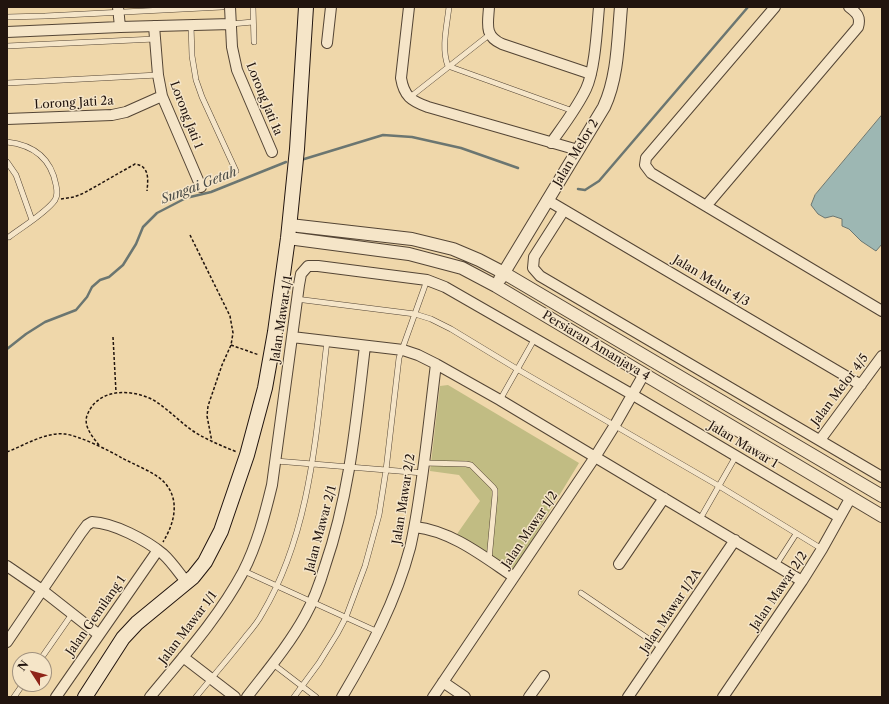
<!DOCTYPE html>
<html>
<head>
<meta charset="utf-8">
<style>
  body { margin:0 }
  #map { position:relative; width:889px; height:704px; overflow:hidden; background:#efd7aa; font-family:"Libre Caslon Text",serif }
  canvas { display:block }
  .frame { position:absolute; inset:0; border:8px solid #21140e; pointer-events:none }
  .north { position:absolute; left:12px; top:652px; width:40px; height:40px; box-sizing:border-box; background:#f5e5c8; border:1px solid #a0917e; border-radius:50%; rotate:306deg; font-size:11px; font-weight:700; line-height:16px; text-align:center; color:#21140e }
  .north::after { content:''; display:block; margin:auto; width:14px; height:18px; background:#8f2418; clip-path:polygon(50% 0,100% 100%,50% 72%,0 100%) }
</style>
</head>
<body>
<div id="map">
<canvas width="889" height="704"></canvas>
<div class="frame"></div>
<div class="north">N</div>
</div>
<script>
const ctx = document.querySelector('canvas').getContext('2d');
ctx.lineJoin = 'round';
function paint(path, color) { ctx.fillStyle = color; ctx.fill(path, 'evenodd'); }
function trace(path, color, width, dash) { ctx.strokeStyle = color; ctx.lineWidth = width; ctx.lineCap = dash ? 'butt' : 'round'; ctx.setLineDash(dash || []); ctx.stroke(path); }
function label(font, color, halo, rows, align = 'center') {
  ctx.font = font + ' "Libre Caslon Text",serif'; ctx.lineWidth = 3; ctx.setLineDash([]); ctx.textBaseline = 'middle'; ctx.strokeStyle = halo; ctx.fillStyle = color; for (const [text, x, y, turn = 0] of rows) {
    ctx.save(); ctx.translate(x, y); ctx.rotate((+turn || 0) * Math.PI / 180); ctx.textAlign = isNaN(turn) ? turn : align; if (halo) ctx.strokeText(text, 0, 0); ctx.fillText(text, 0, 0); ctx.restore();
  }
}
paint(new Path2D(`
  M448,385l131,78 -67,110 -55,-39 23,-33 -21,-26 -29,-4 10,-85z`), '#c1bc83');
const water = new Path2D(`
  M882,115v129l-6,7 -15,-10 -12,-12 -7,-3v-7l-9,-3 -8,2 -7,-4 -7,-9 4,-10z`);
paint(water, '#9db7b3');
trace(water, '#6b7671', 1);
trace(new Path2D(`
  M301,160l82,-25 29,2 49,11 57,20
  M578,189l7,1 14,-9 149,-174
  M7,349l19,-15 19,-12 31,-12 11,-13 5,-10 8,-7 9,-3 14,-12 13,-21 7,-17 14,-14 29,-15 25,-6 75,-30`), '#6b7671', 2.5);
const service = new Path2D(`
  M253,7l1,35
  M449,7c-2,18 -8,42 -1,59l125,45
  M7,17l38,-1 177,-9
  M231,24l22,-2
  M191,25l1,31 4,24 6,17 34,74
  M7,46l148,-7
  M7,83l151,-8
  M409,98l80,-63
  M7,142c27,3 44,16 49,43 1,5 2,10 -1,15 -9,13 -33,27 -46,37
  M7,162l9,13 16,45
  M296,299l119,15 16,5 20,10 66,40 202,117 103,63
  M500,400l35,-62
  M276,461l147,12
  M424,463l42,1 5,1 22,22 2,3v5l-6,65
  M700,519l36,-63
  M776,565l20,-31
  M244,571l134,61
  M581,593l81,55
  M40,660l32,-46
  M273,664l43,33
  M14,697l9,-13
  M196,697c17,-21 34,-40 50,-61 6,-7 12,-14 16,-22 49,-82 54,-181 65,-273
  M294,697l25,-34 18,-29 9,-17 19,-51 14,-51 7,-45 13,-112 28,-78`);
const minor = new Path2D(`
  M118,7l2,20
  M230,7l2,40 5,23 35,82
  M409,7l-8,71c3,18 10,23 27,29l150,43
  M489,7c-1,17 -5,29 13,37l89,30
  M775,7l-129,151 -1,7 6,8 55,33 152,-179c3,-10 -1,-14 -9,-20
  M154,26l4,49 4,21 39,91
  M7,32l113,-5 111,-3
  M327,43l4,-36
  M7,119l105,-4 14,-3 36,-16
  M551,143c12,-17 26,-35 35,-54 9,-19 11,-60 13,-82
  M547,200l314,185
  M706,206l176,105
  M564,210l-30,47 -1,11 7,8 342,201
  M292,337l111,13 15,5 18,9 64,36 302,181
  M820,440l62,-84
  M415,527c37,4 69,30 99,50
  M619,564l45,-66
  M7,566l35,24 56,44
  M7,642l74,-109 6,-8 5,-3c22,1 54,18 71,32 9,8 16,19 24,29
  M183,657l52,40
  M443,682l22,15
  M56,697l102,-147
  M150,697c33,-40 69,-80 93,-125 14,-27 22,-58 29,-87l27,-200 2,-11 7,-8h10l109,14 18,7 188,108 206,122
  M247,697c20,-26 42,-52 58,-81 9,-16 15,-33 20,-50 25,-73 31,-145 40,-220
  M342,697c28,-47 54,-96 68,-149 5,-21 8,-42 11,-63 6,-41 10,-81 15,-121
  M433,697l162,-240 20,-32 29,-51
  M529,697l15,-21
  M628,697l107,-157
  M723,697l79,-116 20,-32 29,-52`);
const tertiary = new Path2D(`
  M290,225l122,14 41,10 26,11 25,13 378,223
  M288,238l121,16 53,14 34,18 386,230
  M500,279l104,-172c14,-30 14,-67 17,-100`);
const secondary = new Path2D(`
  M85,697l38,-59 14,-15 56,-46 12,-15 16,-31 26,-76 18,-67 10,-56 13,-94 9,-89 9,-142`);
trace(service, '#544535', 6);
trace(minor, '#544535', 12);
trace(tertiary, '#544535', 14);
trace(secondary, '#21140e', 16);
trace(new Path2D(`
  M61,199l13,-2 10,-4 51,-29c15,2 13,16 12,27
  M190,235l40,81 3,17 -2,12 -9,20 -14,41 -1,10 5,26
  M113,337l3,55
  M231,345l28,10
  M99,445c-7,-9 -17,-20 -11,-32 12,-26 46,-24 67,-12 14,9 25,21 38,30 14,9 29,15 44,21
  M7,452c18,-7 38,-20 58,-18 15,2 43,16 57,24 11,6 34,15 42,24 17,18 10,42 -1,60`), '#21140e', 1.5, [3, 2]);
trace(service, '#f5e5c8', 5);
trace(minor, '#f5e5c8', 10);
trace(tertiary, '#f5e5c8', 12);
trace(secondary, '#f5e5c8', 14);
label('12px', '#21140e', '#f5e5c8', [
  ["Lorong Jati 1a",264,99,68],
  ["Lorong Jati 2a",74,103,-3],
  ["Lorong Jati 1",186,115,69],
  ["Jalan Melor 2",576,153,-59],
  ["Jalan Melur 4/3",711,281,31],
  ["Jalan Mawar 1/1",282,319,-81],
  ["Persiaran Amanjaya 4",596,346,31],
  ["Jalan Melor 4/5",840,390,-53],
  ["Jalan Mawar 1",743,445,31],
  ["Jalan Mawar 2/2",404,499,-81],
  ["Jalan Mawar 2/1",321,529,-75],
  ["Jalan Mawar 1/2",530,530,-56],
  ["Jalan Mawar 2/2",779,591,-56],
  ["Jalan Mawar 1/2A",671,611,-56],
  ["Jalan Gemilang 1",96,616,-55],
  ["Jalan Mawar 1/1",188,628,-53]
]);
label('italic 13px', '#4c4d48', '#f5e5c8', [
  ["Sungai Getah",199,186,-21]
]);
</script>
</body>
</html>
